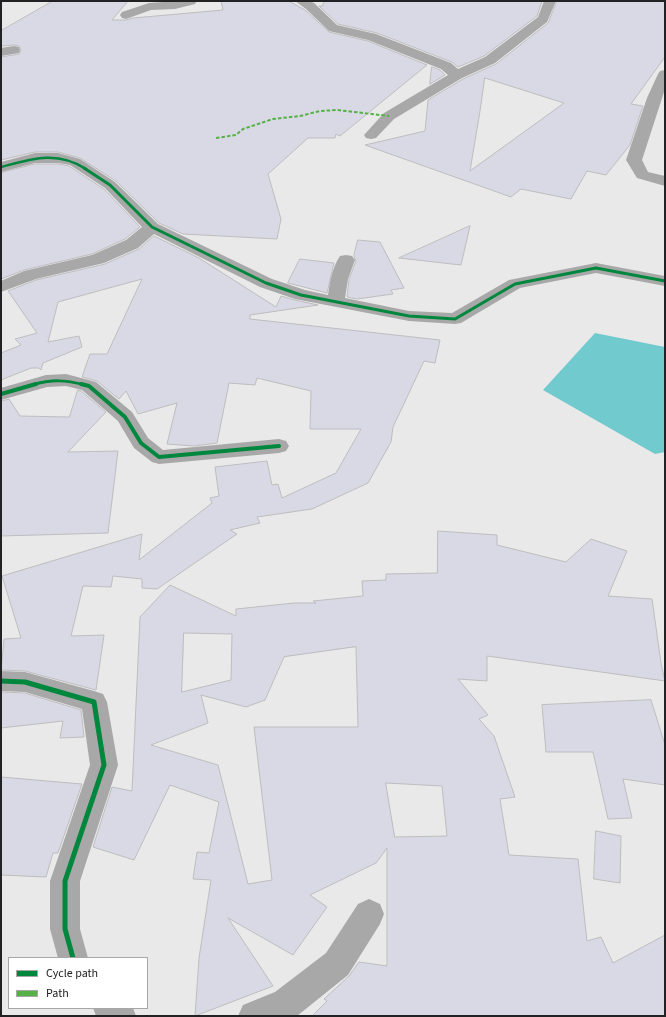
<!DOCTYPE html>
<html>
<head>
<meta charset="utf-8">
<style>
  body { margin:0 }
  #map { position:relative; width:666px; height:1017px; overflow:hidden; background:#e9e9ea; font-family:"Source Sans 3",sans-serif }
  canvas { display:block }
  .frame { position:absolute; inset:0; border:2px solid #222224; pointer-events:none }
  .legend { position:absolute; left:8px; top:957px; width:140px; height:52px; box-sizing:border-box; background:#fff; border:1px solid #a7a7a7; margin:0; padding:5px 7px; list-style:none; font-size:12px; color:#222224 }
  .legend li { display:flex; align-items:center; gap:8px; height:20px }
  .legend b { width:20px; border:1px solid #a7a7a7 }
</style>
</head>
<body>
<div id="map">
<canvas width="666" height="1017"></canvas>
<div class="frame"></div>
<ul class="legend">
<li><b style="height:5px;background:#00873e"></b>Cycle path</li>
<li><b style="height:5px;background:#55b145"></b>Path</li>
</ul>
</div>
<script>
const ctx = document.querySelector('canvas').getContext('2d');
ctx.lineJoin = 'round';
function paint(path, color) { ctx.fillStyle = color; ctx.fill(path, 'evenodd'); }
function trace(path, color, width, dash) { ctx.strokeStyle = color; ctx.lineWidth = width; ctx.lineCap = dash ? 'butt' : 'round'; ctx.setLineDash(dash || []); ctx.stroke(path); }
paint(new Path2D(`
  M595,333l70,14v105l-10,2 -112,-64z`), '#71cace');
const building = new Path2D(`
  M53,1h75l-16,19h14l7,-2 90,-8 -2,-9h68l16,9 24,22 39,9 59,24 -87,71 -4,-2 -1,4h-27l-40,36 13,45 -4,20 -94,-5 -24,-11 -43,-42 -36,-23 -22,-6h-23l-34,8v-103l18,-3 2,-4 -2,-4 -5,-1 -13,1v-15z
  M325,1h217l-5,15 -53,40 -26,11 -6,-5 -75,-29 -39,-9 -19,-18h3z
  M557,1h108v56l-34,47 12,2 -13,39 -24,30 -19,-4 -16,28 -50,-10 -10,8 -146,-52 60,-14 3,-31 35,-21 33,-15 52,-41zM485,78l79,25 -94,68 10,-60z
  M432,67l8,3 5,5 -15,9z
  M35,164h23l11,2 35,23 36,38 -15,12 -33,15 -68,16 -23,9v-106z
  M470,226l-9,39 -62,-7z
  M154,236l45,22 77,49 5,-11 14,4 23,5 -68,10v4l190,21 -5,23 -11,-2 -31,66 -2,15 -23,41 -56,26 -55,8 3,6 -30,7 7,4 -80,55 -15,-1v-9l-29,-3 -2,11 -28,-1 -12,50 33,-1 -8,55 -71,-19 -24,-1 3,-31 17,-1 -19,-62 140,-42 -3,26 73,-57 -2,-5 9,-2 -4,-29 52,-6 5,24 6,-1 4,14 54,-25 25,-44h-51l1,-38 -54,-13 -2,7 -26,-2 -12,60 -23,3 -27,-2 10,-41 -39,11 -12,-23 -7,8 -22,-18 -15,-4 8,-23h17l35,-75 -84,23 -10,40 31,-6 3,11 -39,16 -2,7 -2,-2h-8l-30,12v-27l20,-8 -6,-6 22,-6 -29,-42 28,-11 69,-16 34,-15z
  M358,240l22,2 24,46 -13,2 2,4 -36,5 -10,-2 2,-18 7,-18 -2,-5z
  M300,259l34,4 -7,30 -39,-10z
  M78,390l3,1 25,21 -38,40 50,-1 -10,82 -107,3v-135l8,-2 11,17 49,1z
  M438,531l59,4v10l69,17 25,-23 36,12 -19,45 44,3 9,64 4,18 -178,-25v25l-29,-2 30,36 -9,4 15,17 21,61 -15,2 9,56 69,4 9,82 14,-4 12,26 52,-28v81h-353l15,-15 -3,-2 25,-23 10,-14 28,4v-118l-11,15 -66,32 17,12 -34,48 -65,-37 45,68 -78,30 4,-58 12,-78 -18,-1 4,-27 12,1 10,-51 -49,-17 -36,75 -41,-13 19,-60 20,4 8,-174 30,-32 66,31v-7l58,-6h22l-3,-2 50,-5 -1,-15 24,-1v-6l51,-1zM184,633l48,1 -1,46 -49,12zM356,647l2,80h-104l18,153 -24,4 -30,-119 -67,-20 57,-22 -7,-28 45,12 19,-7 19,-43zM386,783l56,3 5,50 -52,1z
  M1,692l24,1 56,17 3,27 -24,1 3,-17 -62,7z
  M651,700l14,45v40l-42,-6 9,39 -24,1 -15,-67h-47l-4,-47z
  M1,777l81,7 -24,69h-5l-7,24 -45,-2z
  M596,831l25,5 -1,47 -26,-4z`);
paint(building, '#d9d8e5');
trace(building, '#bdbdbe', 1);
paint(new Path2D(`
  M177,1h20l-2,3 -20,5 -24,1 -25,9 -4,-1 -2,-3 2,-3 27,-9z
  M295,1h15l4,2 23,22 39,9 75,29 7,6 27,-12 53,-40 6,-16h12l-9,21 -52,41 -33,15 -68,41 -18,19 -5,1 -5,-1 -2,-3 20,-22 64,-38 -7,-6 -73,-29 -39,-9 -23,-22z
  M14,46l5,1 1,3 -1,3 -18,3v-8z
  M665,70v19l-23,71 6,12 17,4v10l-28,-8 -11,-18 21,-62 11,-24 2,-3z
  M35,153h23l22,6 35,23 43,42 114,55 33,11 23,5c2,-13 4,-27 12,-39l6,-1 6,1 3,4 -7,19 -3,19 64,13 43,2 57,-33 87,-17 69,13v10l-69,-13 -76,15 -59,35 -6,1 -46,-3 -114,-22 -35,-12 -106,-53 -16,14 -34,15 -68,16 -35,13v-11l23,-10 68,-16 34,-15 16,-13 -37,-39 -35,-23 -12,-2h-23l-34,9v-10z
  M66,374l30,8 36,30 16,26 15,12 116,-11 7,2 3,5 -3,5 -7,2 -120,11 -7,-2 -18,-14 -16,-27 -36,-31 -16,-4 -19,1 -46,13v-12l45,-13z
  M1,671l24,1 69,19 9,3 4,8 11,63 -38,116v48l8,29h-30l-8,-29v-48l40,-116 -8,-56 -57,-17 -24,-1z
  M369,899l11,5 4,10 -4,10 -32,51 -51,41h-59l5,-11 32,-13 51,-39 32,-49z
  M93,1008h40l3,8h-40z`), '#a8a8a9');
trace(new Path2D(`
  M216,138l20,-3 7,-6 30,-10 27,-3 20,-5 17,-1 52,6`), '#55b145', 2, [3.5, 2]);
trace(new Path2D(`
  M1,167c30,-8 56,-17 85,2`), '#00873e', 2.5);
trace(new Path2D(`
  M84,168l26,17 42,42 114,56 35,12 108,21 46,3 60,-35 81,-16 69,13
  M32,385c21,-6 33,-5 53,0`), '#00873e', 3);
trace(new Path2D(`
  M81,384l8,2 36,31 16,26 18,14 120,-11
  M1,394l35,-10`), '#00873e', 4);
trace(new Path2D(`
  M1,681l24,1 69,20 10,63 -39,116v48l8,29`), '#00873e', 5);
</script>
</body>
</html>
